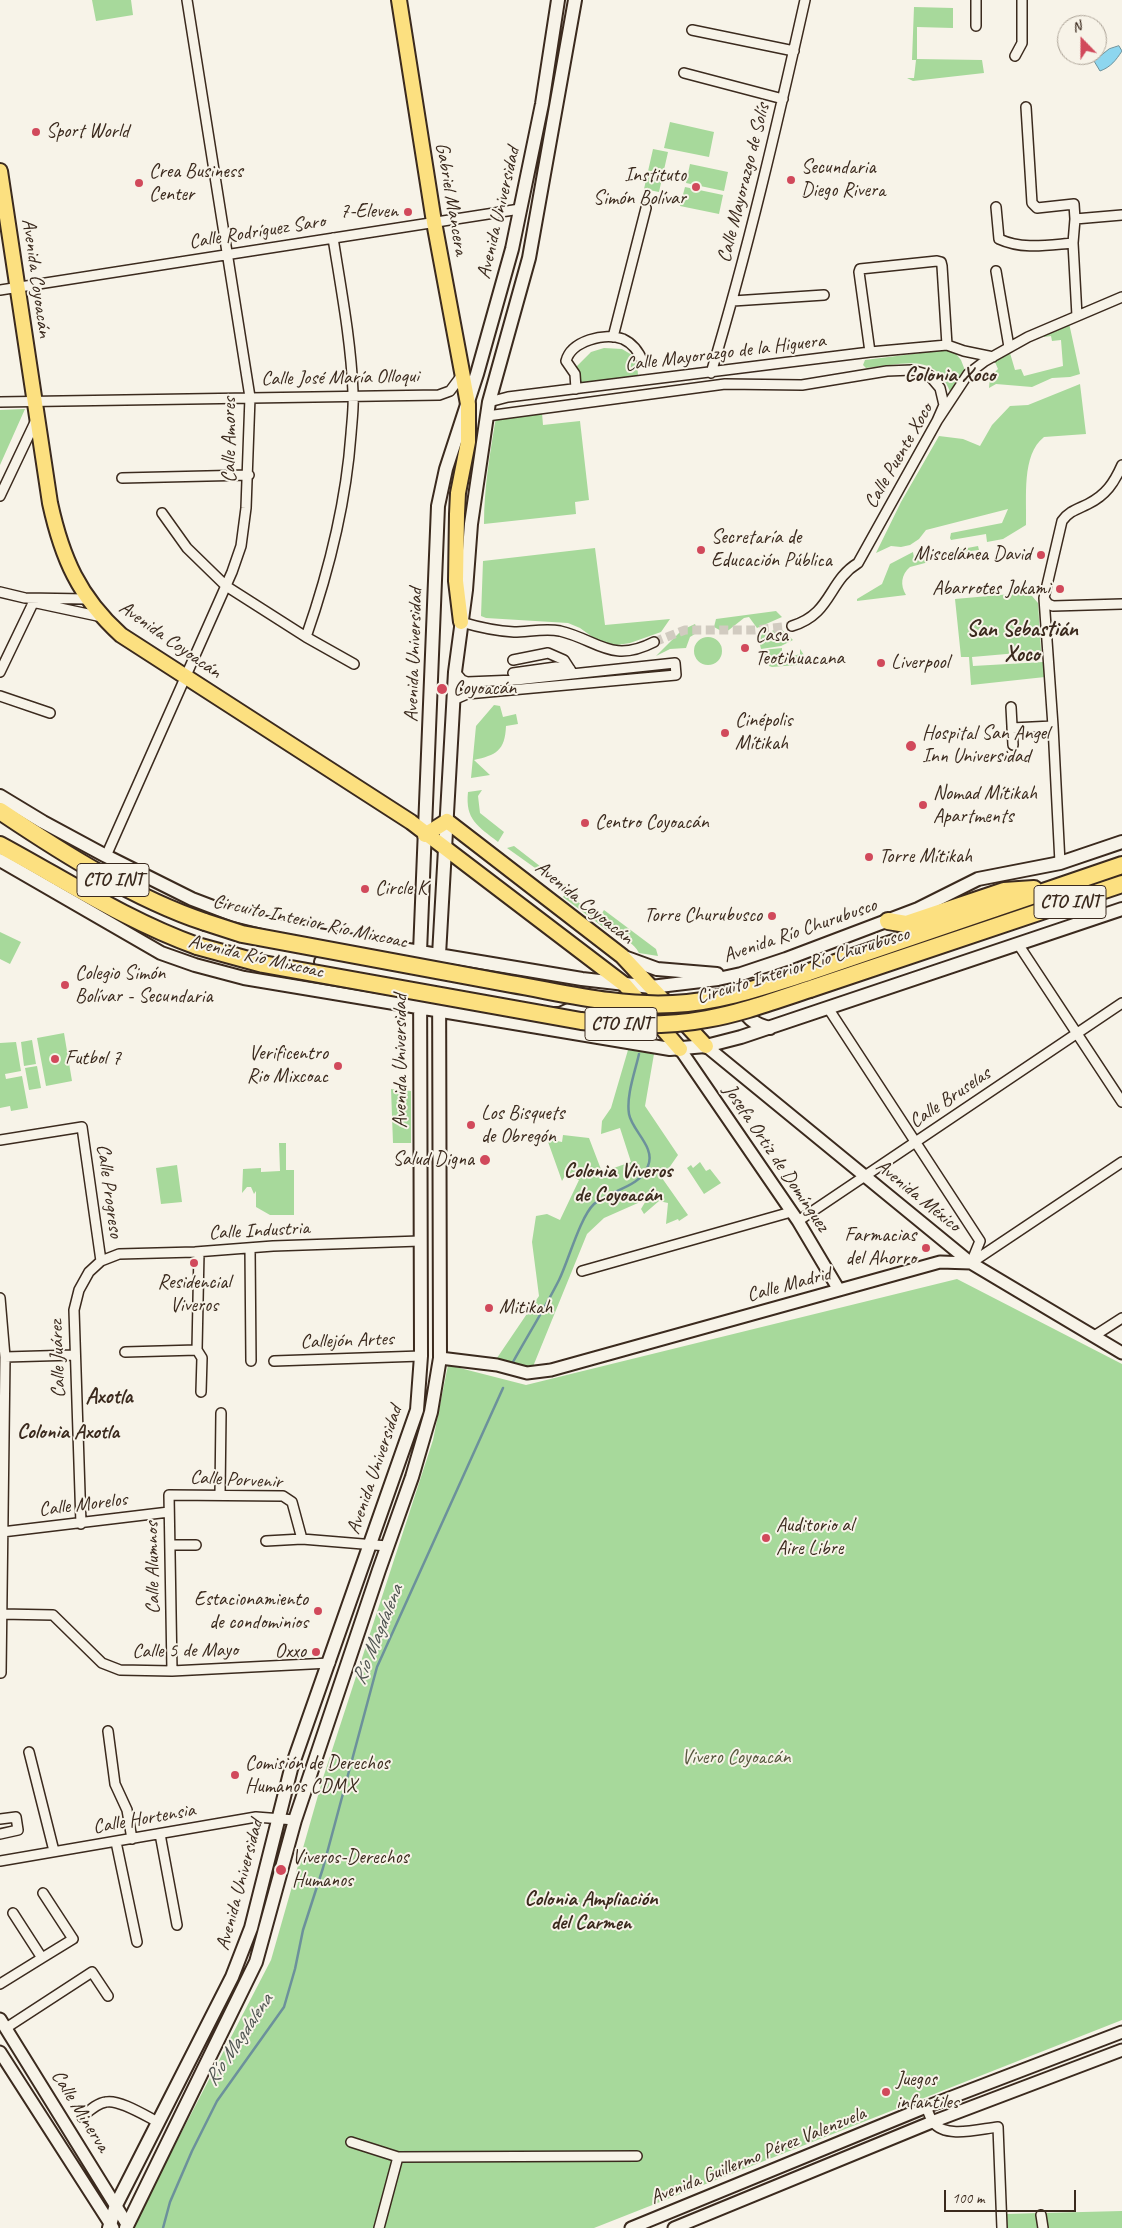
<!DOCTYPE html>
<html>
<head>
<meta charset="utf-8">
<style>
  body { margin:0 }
  #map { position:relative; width:1122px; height:2228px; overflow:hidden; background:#f7f3e8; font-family:Caveat,sans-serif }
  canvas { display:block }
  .north { position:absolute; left:1057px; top:15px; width:50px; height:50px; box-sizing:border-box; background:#f7f3e8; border:1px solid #aca397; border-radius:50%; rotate:338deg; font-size:14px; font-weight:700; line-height:20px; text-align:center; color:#3b2a1e }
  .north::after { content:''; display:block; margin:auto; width:18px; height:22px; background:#d1495b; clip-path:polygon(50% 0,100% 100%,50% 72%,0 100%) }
  .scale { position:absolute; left:944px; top:2190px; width:132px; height:22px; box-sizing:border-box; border:2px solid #3b2a1e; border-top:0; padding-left:6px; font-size:15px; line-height:18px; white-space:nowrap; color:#3b2a1e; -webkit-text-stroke:4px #f7f3e8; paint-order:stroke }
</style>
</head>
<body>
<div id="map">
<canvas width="1122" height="2228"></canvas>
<div class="north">N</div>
<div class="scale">100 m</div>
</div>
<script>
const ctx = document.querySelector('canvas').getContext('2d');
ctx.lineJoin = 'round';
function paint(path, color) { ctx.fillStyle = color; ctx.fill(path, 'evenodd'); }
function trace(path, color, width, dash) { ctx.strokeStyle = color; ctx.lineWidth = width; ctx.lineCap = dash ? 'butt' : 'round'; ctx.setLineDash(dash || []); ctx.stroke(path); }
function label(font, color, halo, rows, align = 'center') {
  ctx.font = font + ' Caveat,sans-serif'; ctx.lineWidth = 4; ctx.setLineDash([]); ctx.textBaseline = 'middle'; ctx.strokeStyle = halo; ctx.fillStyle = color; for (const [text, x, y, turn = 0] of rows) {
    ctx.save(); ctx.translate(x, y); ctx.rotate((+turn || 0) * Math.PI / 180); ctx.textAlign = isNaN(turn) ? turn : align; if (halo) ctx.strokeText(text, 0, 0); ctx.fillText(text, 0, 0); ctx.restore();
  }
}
paint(new Path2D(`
  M92,0h39l2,15 -37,6z
  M914,7l39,1v20l-36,-1v32l65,1 2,13 -71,8 -6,-3h7l2,-18h-4z
  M670,122l44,10 -5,25 -45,-9z
  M653,149l15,3 -9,40 -15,-3z
  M690,164l38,8 -4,19 -38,-8z
  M685,187l38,8 -4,19 -39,-8z
  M1069,323l11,51 -10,3 -18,1 -20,9 -36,-3 -7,4 1,-11 8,-8 -3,-7 15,-9 5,17 6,-1 3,7 39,-10 -2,-26 -9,1 -1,-5 -7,1v-3z
  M604,348l18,1 15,9 1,18 -59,8 -3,-17 15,-15z
  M952,349l9,11 5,13 -14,24c-15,-47 -48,-32 -86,-29l-3,-3 2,-5z
  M1080,384l6,50 -42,3c-23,18 -17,61 -18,88l-23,14 -16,3 -1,-8 -35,6 -1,-2 1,-5 51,-10 6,-14 -82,21 -7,9 -9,6 -9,2 -10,-1 -15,7 25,-51 38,-66 24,3 17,7 12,-21 18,-19 18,-1z
  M25,409l-25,56v-55z
  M542,413l1,12 37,-4 9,79 -14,2 1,12 -92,10c0,-36 6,-71 12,-107z
  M978,546l1,4 -41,5 -13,8 -15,4c-9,8 -10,18 -4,28l-49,6v-2l25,-15 8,-20 23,-12 1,6z
  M595,548l10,77 65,-6 -9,13 -31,11 -13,2 -19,-4 -18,-13 -12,-5 -82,-5 -5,-2 2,-55z
  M1022,593l10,3 6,7 3,48 -69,6 1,9 70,-4 2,15 -74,8 -2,-28h-8l-6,-58z
  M776,611l6,6 -25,11 -8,-11 -5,1 -19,15 -11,-6 2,-8z
  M695,624l3,8 -8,5 -4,11 -16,1 -14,7 26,-26z
  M780,628l13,12 -12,6 -20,3 -3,-13z
  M694 651a14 14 0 1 1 28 0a14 14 0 1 1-28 0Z
  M782,648v8l8,1 10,-3v-5l10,15 -38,3 -3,-1 1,-3 -9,-3 1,-10z
  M494,705l6,1 3,11 13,-3 2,10 -12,2c-1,25 -10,29 -32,34l16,15 -19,3 5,-52z
  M482,790l-4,6 2,17 24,19 -6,10c-20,-16 -33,-22 -30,-50z
  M514,846l40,31 -9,-2 -38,-27z
  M551,881l12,2 15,10 -4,6 30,22 4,4 -1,5 -44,-33 3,-4z
  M604,910l52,39 2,7 -19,-3c-5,-10 -14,-12 -20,-21 -6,-7 -10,-13 -17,-19z
  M0,932l21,10 -11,22 -10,-5z
  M64,1033l8,48 -26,5 -9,-48z
  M32,1040l4,24 -12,2 -3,-24z
  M16,1042l5,29 -16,3 1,5 16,-3 6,32 -17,3 -1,-5 -10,2v-65z
  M628,1050l26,4 -9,52 33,49 -16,23 26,37 -9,6 -1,-2 -12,5 2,-21 -9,-2 -15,13 -3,-5 6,-10 -43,19 -17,16 -55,135 -35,-11 42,-62 -7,-54 4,-26 11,-2 13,6 19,-40 -13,-6 -4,7 -15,-42 15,3 1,-7 26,3 13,34 29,-10 -11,-34 -19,6 1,-13 9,-13z
  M37,1066l4,22 -12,2 -4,-22z
  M391,1089l20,2v52h-18z
  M279,1143h7v27h8v45h-24l-14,-8v-16l-2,3 -3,-7h-4l-5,6 1,-24 18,-1v4l19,-1z
  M700,1162l6,9 4,-2 11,14 -17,11 -17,-26 4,-3 2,3z
  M177,1165l5,37 -21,2 -5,-36z
  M957,1279l165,85v656l-528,208h-460l1,-6 136,-262 52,-182 110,-338 15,-75 78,20z
  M1122,2211v17h-76l-3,-15z
  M1039,2213l1,15h-33l-1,-14z`), '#a7d99b');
const water = new Path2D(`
  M1119,46l3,5c-6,9 -11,16 -22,20l-6,-10 15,-12z`);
paint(water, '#8dd6ef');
trace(water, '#6c919b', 1);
trace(new Path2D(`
  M513,1362c15,-27 32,-54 46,-82 9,-18 21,-63 35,-76 15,-14 46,-16 54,-38 8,-19 -16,-35 -19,-52 -3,-18 6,-42 10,-60
  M163,2228l7,-26 22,-51 25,-50 67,-94 11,-38 8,-39 20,-62 54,-201 126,-279`), '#6c919b', 2.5);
trace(new Path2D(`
  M654,642l31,-12h70l37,-4`), '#d1cbc0', 9, [9, 4.5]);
const minor = new Path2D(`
  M976,26v-26
  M692,30l102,21
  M1015,56l7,-13v-43
  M684,73l99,26
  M1026,107l6,96 5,5 37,-4 1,15
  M996,207l3,32c24,11 49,6 74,4
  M996,271l13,76
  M0,290l520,-81
  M733,301l91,-6
  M1077,316l-4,-73 2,-24 47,-4
  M613,337l33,-129
  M870,352l-11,-80 1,-3 77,-8 4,1 1,4 5,79
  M711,373c37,-123 66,-248 94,-373
  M576,389l-1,-15 -9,-13c5,-20 39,-29 57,-22 11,5 16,13 20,23
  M0,402l439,-7 11,-4 12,-16
  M489,402l19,-5 362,-45 77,-7 17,6 29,6
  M487,416l238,-32 77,1 85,-14 25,-1 17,5 11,13 4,17 -7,16
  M122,478l127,-3
  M0,496l37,-78
  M162,513l25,35 39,38 80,51 48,27
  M0,592l25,6 62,1
  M1044,598l4,6 5,2 69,-2
  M32,602l70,15
  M461,622c17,5 34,9 53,10 14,0 31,-4 46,-1 38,9 51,33 94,11
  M792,626c40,-12 36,-45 66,-63l79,-142 31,-47 17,-13 43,-24 94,-40
  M306,637c23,-66 40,-133 45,-203 1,-14 3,-28 2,-42 -2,-51 -12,-103 -20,-154
  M513,660l35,-7 16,7 9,14
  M0,672l35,-73
  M513,673l43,-6 14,2
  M0,696l50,17
  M453,700l14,-6 209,-19 -1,-12 -159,17 -49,2 -5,-2 -7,-8
  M1011,707l2,38
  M1012,728l41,-2
  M106,856l126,-284 9,-26 5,-38 4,-111 -63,-397
  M1060,863l-7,-137 -9,-128 18,-77c7,-10 16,-12 26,-17 18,-9 26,-21 34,-39
  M1018,944l104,158
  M828,1008l152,233 -9,22
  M0,1140l82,-13 19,134
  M798,1221l324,-218
  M250,1248l1,113
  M195,1252h4l-2,98 5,8 -1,34
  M971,1263l151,-101
  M582,1271l209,-59
  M0,1298l5,59 -4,316
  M1094,1336l28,-18
  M125,1352l72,-2
  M5,1357l70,-2
  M274,1361l147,-5
  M220,1495l1,-82
  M81,1524l-7,-214 5,-20 10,-18 12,-11 18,-7 76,-2 78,-6 147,-5
  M2,1532l167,-20
  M266,1541l36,-2 85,7
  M170,1545h26
  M1,1614l52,1 49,48 18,7 52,1 158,-8
  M172,1671l-3,-176 114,1 9,6 10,37
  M108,1731l7,53 12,26 5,29
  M29,1752l25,99
  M0,1819l16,-2 2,13 -18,4
  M160,1834l17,91
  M116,1842l21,100
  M0,1861l256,-44 39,3
  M42,1958l31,-19 -30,-46
  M0,1984l42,-26 -29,-45
  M6,2028l86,-56 16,24
  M926,2107c2,4 4,11 7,15 12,17 46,7 65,5l4,101
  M82,2117c7,-6 15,-14 24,-15 13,-3 40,14 52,20
  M351,2142l47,15 239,-1
  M1041,2215l2,13
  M379,2228l19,-71`);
const tertiary = new Path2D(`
  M706,1046l265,217 151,90
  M680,1049l118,172 41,69
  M440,1358l57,7 30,8 24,-3 389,-108 31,1
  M0,2019l127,205
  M0,2052l113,176
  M631,2228l295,-121 196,-75
  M674,2228l258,-106 190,-72`);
const secondary = new Path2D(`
  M0,796l43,26 63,34 86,43 42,16 78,19 270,45 69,8 67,-8 23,-5 45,-15 132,-50 60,-30 82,-16 62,-21
  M0,860l161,93 34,12 49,13 426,71 36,-3 35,-9 381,-128
  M624,957l33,12 60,5
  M321,962l223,38h13l11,-5
  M741,1003c4,15 14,22 29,25
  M109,2228l7,-23 116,-228 19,-49 40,-159 126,-359 4,-54 -1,-404 18,-446 8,-37 31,-95 35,-125 30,-145 16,-104
  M126,2228l130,-266 39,-142 84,-250 33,-93 19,-65 9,-54 -1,-403 16,-283 11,-82 5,-66 18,-122 40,-144 46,-258`);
const primary = new Path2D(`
  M399,0l35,222 34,182v38l-10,51 -1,21 -1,67 5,41
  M0,171l50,332c12,55 29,94 71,132l290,187 214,163 55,64
  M425,835l22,-14 175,135 84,90`);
const motorway = new Path2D(`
  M0,811c61,41 135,88 205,111
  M0,845c65,35 127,76 197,101
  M888,921l18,3 98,-33 30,-2
  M806,973l316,-108
  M810,989l312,-105`);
trace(minor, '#3b2a1e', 12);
trace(tertiary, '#3b2a1e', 15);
trace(secondary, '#3b2a1e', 16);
trace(primary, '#3b2a1e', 18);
trace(motorway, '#3b2a1e', 20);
trace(minor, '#f7f3e8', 9);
trace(tertiary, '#f7f3e8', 11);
trace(secondary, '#f7f3e8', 12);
trace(primary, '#fce080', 14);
trace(motorway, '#fce080', 16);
const motorwayBridge = new Path2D(`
  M205,922l37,12 27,5c81,15 161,30 242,45 53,9 108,23 162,20 46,-2 89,-17 133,-31
  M197,946l66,18 318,57c42,4 84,6 126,-2 35,-6 69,-19 103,-30`);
trace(motorwayBridge, '#3b2a1e', 20, []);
trace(motorwayBridge, '#fce080', 16);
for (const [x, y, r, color] of [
  [36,132,5,"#d1495b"],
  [791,180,5,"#d1495b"],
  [139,183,5,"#d1495b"],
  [696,187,5,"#d1495b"],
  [408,212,5,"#d1495b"],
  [701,550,5,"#d1495b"],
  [1041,555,5,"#d1495b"],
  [1060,589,5,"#d1495b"],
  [745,648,5,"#d1495b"],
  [881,663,5,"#d1495b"],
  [442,689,6,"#d1495b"],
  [725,733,5,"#d1495b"],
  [911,746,6,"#d1495b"],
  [923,805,5,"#d1495b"],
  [585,823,5,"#d1495b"],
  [869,857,5,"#d1495b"],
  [365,889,5,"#d1495b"],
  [772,916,5,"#d1495b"],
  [65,985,5,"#d1495b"],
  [55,1059,5,"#d1495b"],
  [338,1066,5,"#d1495b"],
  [471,1125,5,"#d1495b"],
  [485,1160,6,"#d1495b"],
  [926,1248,5,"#d1495b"],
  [194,1263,5,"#d1495b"],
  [489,1308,5,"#d1495b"],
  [766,1538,5,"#d1495b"],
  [318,1611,5,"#d1495b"],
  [316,1652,5,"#d1495b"],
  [235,1775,5,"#d1495b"],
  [281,1870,6,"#d1495b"],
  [886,2092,5,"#d1495b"]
]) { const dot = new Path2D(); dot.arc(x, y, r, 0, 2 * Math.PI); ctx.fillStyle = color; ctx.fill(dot); trace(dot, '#f7f3e8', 2); }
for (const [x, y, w] of [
  [113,880,72],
  [1070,902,72],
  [621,1024,72]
]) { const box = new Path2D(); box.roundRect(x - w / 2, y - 16.5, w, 33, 4); ctx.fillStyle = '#f7f3e8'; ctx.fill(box); trace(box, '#3b2a1e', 1); }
label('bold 19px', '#3b2a1e', null, [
  ["CTO INT",113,880],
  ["CTO INT",1070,902],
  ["CTO INT",621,1024]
]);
label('20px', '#3b2a1e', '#f7f3e8', [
  ["Sport World",46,132],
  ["Secundaria",801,168],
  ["Diego Rivera",801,191],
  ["Crea Business",149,172],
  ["Center",149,195],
  ["Instituto",686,176,"right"],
  ["Simón Bolívar",686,199,"right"],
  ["7-Eleven",398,212,"right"],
  ["Secretaría de",711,538],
  ["Educación Pública",711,561],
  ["Miscelánea David",1031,555,"right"],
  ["Abarrotes Jokami",1050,589,"right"],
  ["Casa",755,636],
  ["Teotihuacana",755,659],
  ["Liverpool",891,663],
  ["Coyoacán",453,689],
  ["Cinépolis",735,721],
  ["Mítikah",735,744],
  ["Hospital San Angel",922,734],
  ["Inn Universidad",922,757],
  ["Nomad Mítikah",933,794],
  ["Apartments",933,817],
  ["Centro Coyoacán",595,823],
  ["Torre Mítikah",879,857],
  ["Circle K",375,889],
  ["Torre Churubusco",762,916,"right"],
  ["Colegio Simón",75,974],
  ["Bolívar - Secundaria",75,997],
  ["Verificentro",328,1054,"right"],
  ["Rio Mixcoac",328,1077,"right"],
  ["Futbol 7",65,1059],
  ["Los Bisquets",481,1114],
  ["de Obregón",481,1137],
  ["Salud Digna",474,1160,"right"],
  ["Farmacias",916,1236,"right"],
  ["del Ahorro",916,1259,"right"],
  ["Residencial",194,1283,"center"],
  ["Viveros",194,1306,"center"],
  ["Mitikah",499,1308],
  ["Auditorio al",776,1526],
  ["Aire Libre",776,1549],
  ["Estacionamiento",308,1600,"right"],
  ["de condominios",308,1623,"right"],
  ["Oxxo",306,1652,"right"],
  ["Comisión de Derechos",245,1764],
  ["Humanos CDMX",245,1787],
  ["Viveros-Derechos",292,1858],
  ["Humanos",292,1881],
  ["Juegos",896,2080],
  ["infantiles",896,2103]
], 'left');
label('20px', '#3b2a1e', '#f7f3e8', [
  ["Calle Mayorazgo de Solís",744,183,-76],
  ["Gabriel Mancera",451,199,80],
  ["Avenida Universidad",499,213,-77],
  ["Calle Rodríguez Saro",257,232,-9],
  ["Avenida Coyoacán",36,278,82],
  ["Calle Mayorazgo de la Higuera",725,353,-7],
  ["Calle José María Olloqui",340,378,-1],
  ["Calle Amores",230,440,-90],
  ["Calle Puente Xoco",899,456,-60],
  ["Avenida Coyoacán",170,640,35],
  ["Avenida Universidad",414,655,-88],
  ["Avenida Coyoacán",584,903,39],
  ["Circuito Interior Río Mixcoac",310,922,12],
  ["Avenida Río Churubusco",800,931,-19],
  ["Avenida Río Mixcoac",256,957,13],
  ["Circuito Interior Río Churubusco",803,966,-17],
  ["Avenida Universidad",401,1061,-90],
  ["Calle Bruselas",950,1098,-34],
  ["Josefa Ortiz de Domínguez",776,1158,56],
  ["Calle Progreso",109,1191,82],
  ["Avenida México",918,1196,39],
  ["Calle Industria",259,1231,-3],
  ["Calle Madrid",789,1285,-15],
  ["Callejón Artes",347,1341,-2],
  ["Calle Juárez",58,1359,-92],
  ["Avenida Universidad",375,1470,-71],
  ["Calle Porvenir",236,1480,3],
  ["Calle Morelos",83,1505,-7],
  ["Calle Alumnos",153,1568,-91],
  ["Calle 5 de Mayo",185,1651,-1],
  ["Calle Hortensia",144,1819,-10],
  ["Avenida Universidad",240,1885,-75],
  ["Calle Minerva",80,2111,58],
  ["Avenida Guillermo Pérez Valenzuela",758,2156,-22]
]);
label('20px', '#56563d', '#f7f3e8', [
  ["Vivero Coyoacán",736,1758]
]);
label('bold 21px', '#3b2a1e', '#f7f3e8', [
  ["Colonia Xoco",950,375],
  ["Colonia Viveros",618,1171],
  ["de Coyoacán",618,1195],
  ["Colonia Axotla",68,1432],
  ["Colonia Ampliación",591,1899],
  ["del Carmen",591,1923]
]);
label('italic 21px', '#505552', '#f7f3e8', [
  ["Río Magdalena",378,1635,-68],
  ["Río Magdalena",239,2040,-56]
]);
label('bold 22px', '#3b2a1e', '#f7f3e8', [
  ["San Sebastián",1022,630],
  ["Xoco",1022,655],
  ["Axotla",109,1397]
]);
</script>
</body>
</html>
